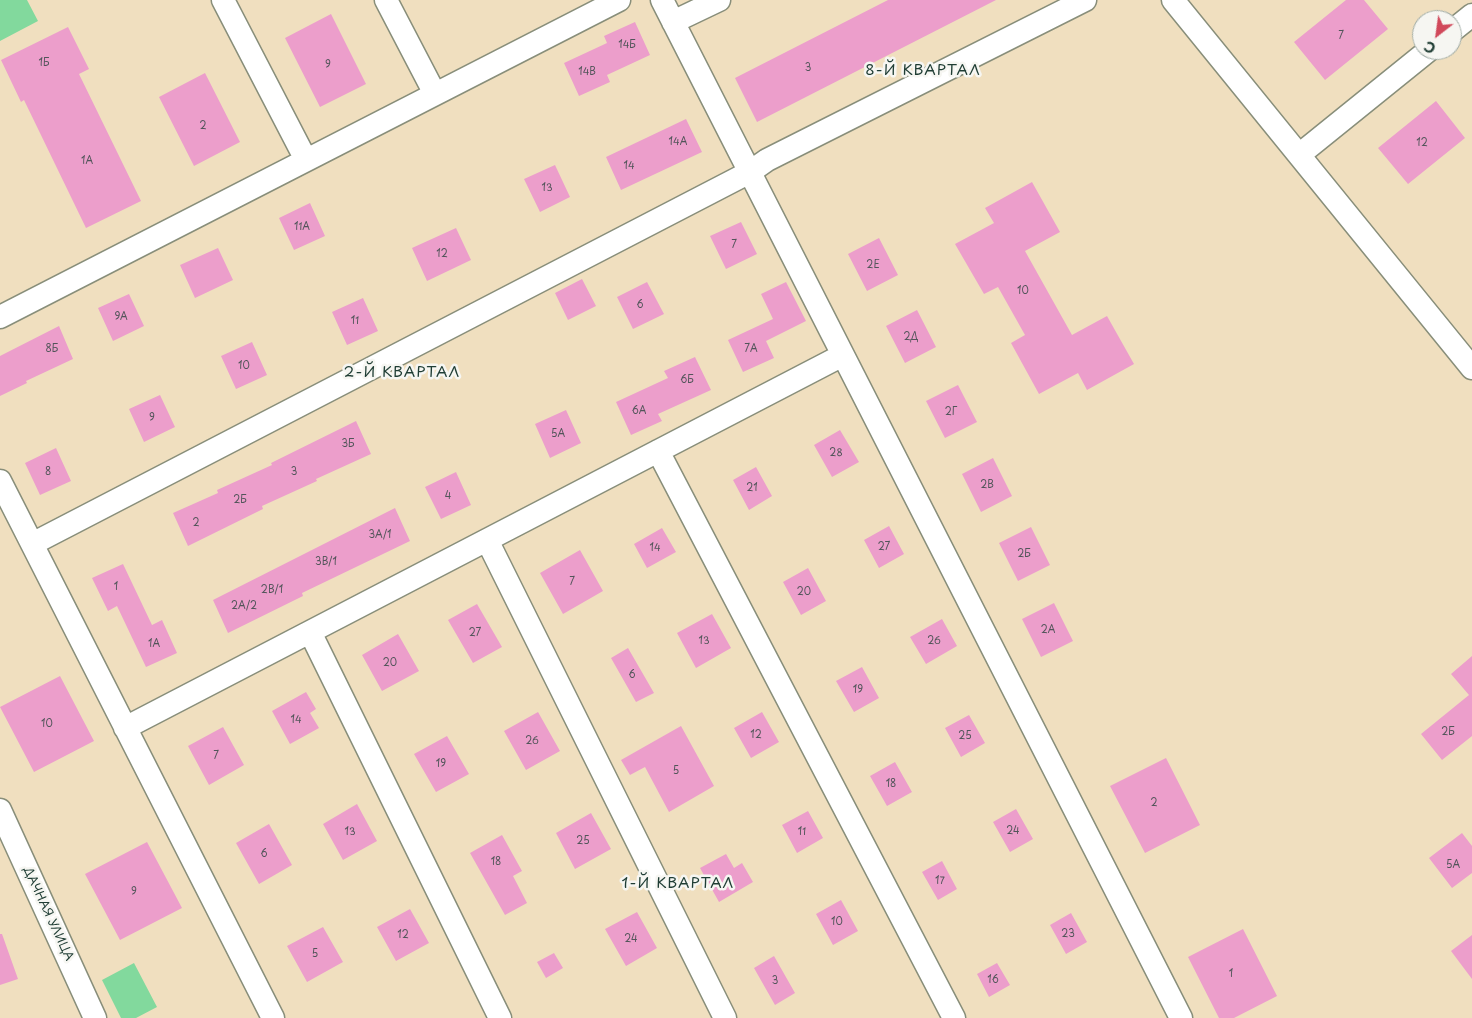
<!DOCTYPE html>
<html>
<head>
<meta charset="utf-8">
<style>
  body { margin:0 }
  #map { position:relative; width:1472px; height:1018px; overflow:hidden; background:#f0dfbf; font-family:"Playpen Sans",sans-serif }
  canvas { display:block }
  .north { position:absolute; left:1412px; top:10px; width:50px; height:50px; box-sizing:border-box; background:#f6f6f2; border:1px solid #a0aca6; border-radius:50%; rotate:210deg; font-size:14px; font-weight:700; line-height:20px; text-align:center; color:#1f3d34 }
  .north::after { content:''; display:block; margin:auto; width:18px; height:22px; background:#d1495b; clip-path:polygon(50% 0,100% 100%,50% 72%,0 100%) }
</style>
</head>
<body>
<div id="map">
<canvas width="1472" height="1018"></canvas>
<div class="north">С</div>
</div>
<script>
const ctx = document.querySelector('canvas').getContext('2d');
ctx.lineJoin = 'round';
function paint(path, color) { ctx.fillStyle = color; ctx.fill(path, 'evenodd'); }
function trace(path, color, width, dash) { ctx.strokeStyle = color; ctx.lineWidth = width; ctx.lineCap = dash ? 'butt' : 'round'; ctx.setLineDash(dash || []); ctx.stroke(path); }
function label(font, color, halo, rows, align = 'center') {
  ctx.font = font + ' "Playpen Sans",sans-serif'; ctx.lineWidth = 5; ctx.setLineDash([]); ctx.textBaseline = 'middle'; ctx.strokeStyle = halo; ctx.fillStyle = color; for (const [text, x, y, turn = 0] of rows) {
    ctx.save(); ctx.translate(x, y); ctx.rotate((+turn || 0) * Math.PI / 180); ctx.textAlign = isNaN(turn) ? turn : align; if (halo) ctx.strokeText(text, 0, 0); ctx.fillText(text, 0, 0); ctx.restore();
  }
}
paint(new Path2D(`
  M0,0h27l11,21 -38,20z
  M134,963l23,44 -21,11h-15l-19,-38z`), '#82d99d');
paint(new Path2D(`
  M888,0h108l-239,122 -22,-44z
  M1346,0h18l24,29 -63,51 -31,-38z
  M331,14l35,70 -46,23 -35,-69z
  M635,22l15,33 -43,20 3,7 -31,14 -15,-33 43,-20 -3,-7z
  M68,27l21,42 -10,5 62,127 -55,27 -62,-128 -3,2 -20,-42z
  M205,73l35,69 -46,24 -35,-69z
  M1436,101l29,37 -57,46 -30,-36z
  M686,119l16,33 -81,38 -15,-33z
  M555,165l15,32 -30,15 -16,-33z
  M1032,182l28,50 -35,19 47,84 35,-19 27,48 -47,26 -9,-17 -39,21 -28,-51 14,-8 -27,-48 -14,7 -29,-50 39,-21 -9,-15z
  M310,203l15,33 -31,14 -15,-32z
  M741,222l16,32 -31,15 -16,-33z
  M456,228l15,32 -44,21 -15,-33z
  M879,238l19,37 -31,16 -19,-37z
  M218,248l15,32 -38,18 -15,-33z
  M582,279l14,27 -28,14 -13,-27z
  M647,282l17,32 -31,15 -16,-32z
  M786,282l20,39 -40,20 8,17 -31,14 -15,-32 45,-21 -12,-25z
  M129,294l15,32 -31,15 -15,-33z
  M363,298l15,33 -31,14 -15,-33z
  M917,310l19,37 -31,16 -19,-37z
  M59,326l14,33 -47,22 1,2 -27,13v-40z
  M252,342l15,33 -31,14 -15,-33z
  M695,357l16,33 -53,24 4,7 -31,14 -15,-33 52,-24 -4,-7z
  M958,385l19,37 -32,16 -19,-37z
  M160,395l15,32 -31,15 -15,-33z
  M566,410l15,33 -31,15 -15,-34z
  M356,421l15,33 -55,25 1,2 -55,25 1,3 -75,37 -15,-33 45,-20 -1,-3 55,-25 -1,-2z
  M840,430l19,32 -27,15 -18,-32z
  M56,448l15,33 -31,14 -15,-32z
  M993,458l19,38 -31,16 -19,-38z
  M756,467l16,29 -23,14 -16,-30z
  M456,472l15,33 -30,14 -16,-32z
  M395,508l15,33 -108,52 1,3 -75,37 -15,-33z
  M889,526l15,28 -25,14 -15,-28z
  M1031,527l19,38 -32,16 -19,-38z
  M662,528l14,24 -29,16 -13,-24z
  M580,550l23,41 -40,23 -23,-41z
  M123,564l29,61 10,-5 15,33 -31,14 -29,-61 -9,5 -16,-33z
  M808,568l18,33 -25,14 -18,-33z
  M1054,603l19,38 -32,16 -19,-38z
  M477,604l25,43 -29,16 -25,-43z
  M712,614l19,34 -35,20 -19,-35z
  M942,619l15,27 -31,18 -16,-27z
  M398,634l21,37 -37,20 -20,-36z
  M628,648l26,45 -18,9 -25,-44z
  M1472,656v80l-30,24 -21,-26 48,-39 -18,-21z
  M862,667l17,31 -25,14 -18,-31z
  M60,676l34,65 -60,31 -34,-65z
  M306,692l10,17 -6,4 9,15 -29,16 -18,-33z
  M538,712l22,39 -34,19 -22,-39z
  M762,712l17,30 -28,16 -17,-30z
  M969,715l16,28 -24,14 -16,-29z
  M681,726l33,60 -45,26 -24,-45 -15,8 -9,-15z
  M223,727l21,38 -35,20 -21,-39z
  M447,736l22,38 -33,18 -22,-38z
  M1166,758l34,67 -55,28 -35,-67z
  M895,762l17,30 -25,14 -17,-30z
  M357,804l20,37 -34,19 -20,-36z
  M1016,809l17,30 -23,13 -17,-30z
  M808,811l15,27 -26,15 -15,-28z
  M591,813l20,36 -36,20 -19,-36z
  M269,824l23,41 -33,19 -23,-41z
  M1462,833l10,13v27l-20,15 -23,-30z
  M502,835l20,36 -9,5 14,27 -22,12 -35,-62z
  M147,842l35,66 -62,32 -35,-66z
  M726,854l8,14 8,-5 11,19 -34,20 -19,-34z
  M942,861l15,28 -19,11 -16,-28z
  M841,900l17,31 -25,14 -17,-31z
  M410,909l19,34 -33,18 -19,-34z
  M637,912l20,36 -31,18 -21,-37z
  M1071,913l16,29 -21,12 -16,-29z
  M323,927l20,35 -36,20 -20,-36z
  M1243,929l34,67 -43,22h-15l-31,-61z
  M0,934h2l16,45 -18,6z
  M1472,935v44l-21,-28z
  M554,953l9,15 -17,10 -9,-16z
  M774,956l21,37 -20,12 -21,-37z
  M997,963l13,22 -21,12 -12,-23z`), '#ec9ecb');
const minor = new Path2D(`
  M223,0l83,160
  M386,0l49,94
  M662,0l519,1018
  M1173,0l299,368
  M673,22l46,-22
  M1452,31l20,-16
  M1299,155l130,-105
  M0,317l619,-317
  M658,451l296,567
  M0,481l273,537
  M487,540l238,478
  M32,544l718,-372 17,-12 318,-160
  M310,632l190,386
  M125,728l718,-373
  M0,810l95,208`);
trace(minor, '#888e7a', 25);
trace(minor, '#fff', 22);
label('10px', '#52555a', null, [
  ["7",1341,36],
  ["14Б",627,45],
  ["1Б",44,63],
  ["9",328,65],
  ["3",808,68],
  ["14В",587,72],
  ["2",203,126],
  ["14А",678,142],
  ["12",1422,143],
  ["1А",87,161],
  ["14",629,166],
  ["13",547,188],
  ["11А",302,227],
  ["7",734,245],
  ["12",442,254],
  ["2Е",873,265],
  ["10",1023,291],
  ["6",640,305],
  ["9А",121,317],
  ["11",355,321],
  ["2Д",911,337],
  ["8Б",52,349],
  ["7А",751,349],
  ["10",244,366],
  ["6Б",687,380],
  ["6А",639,411],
  ["2Г",951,412],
  ["9",152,418],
  ["5А",558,434],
  ["3Б",348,444],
  ["28",836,453],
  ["8",48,472],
  ["3",294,472],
  ["2В",987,485],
  ["21",752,488],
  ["4",448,496],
  ["2Б",240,500],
  ["2",196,523],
  ["3А/1",380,535],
  ["27",884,547],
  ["14",655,548],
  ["2Б",1024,554],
  ["3В/1",326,562],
  ["7",572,582],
  ["1",116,587],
  ["2В/1",272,590],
  ["20",804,592],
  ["2А/2",244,606],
  ["2А",1048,630],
  ["27",475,633],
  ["13",704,641],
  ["26",934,641],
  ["1А",154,644],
  ["20",390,663],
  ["6",632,675],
  ["19",858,690],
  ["14",296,720],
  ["10",47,724],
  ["2Б",1448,732],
  ["12",756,735],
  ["25",965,736],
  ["26",532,741],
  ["7",216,756],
  ["19",441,764],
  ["5",676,771],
  ["18",891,784],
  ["2",1154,803],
  ["24",1013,831],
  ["13",350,832],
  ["11",802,832],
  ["25",583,841],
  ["6",264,854],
  ["18",496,862],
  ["5А",1453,865],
  ["17",940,881],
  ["9",134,892],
  ["10",837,922],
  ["23",1068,934],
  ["12",403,935],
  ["24",631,939],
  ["5",315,954],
  ["1",1231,974],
  ["16",993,980],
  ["3",775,981]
]);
label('12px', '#1f3d34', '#f6f6f2', [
  ["ДАЧНАЯ УЛИЦА",48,914,65]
]);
ctx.letterSpacing = '1px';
label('15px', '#1f3d34', '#f6f6f2', [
  ["8-Й КВАРТАЛ",923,71],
  ["2-Й КВАРТАЛ",402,373],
  ["1-Й КВАРТАЛ",678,884]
]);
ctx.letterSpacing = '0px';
</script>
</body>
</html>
